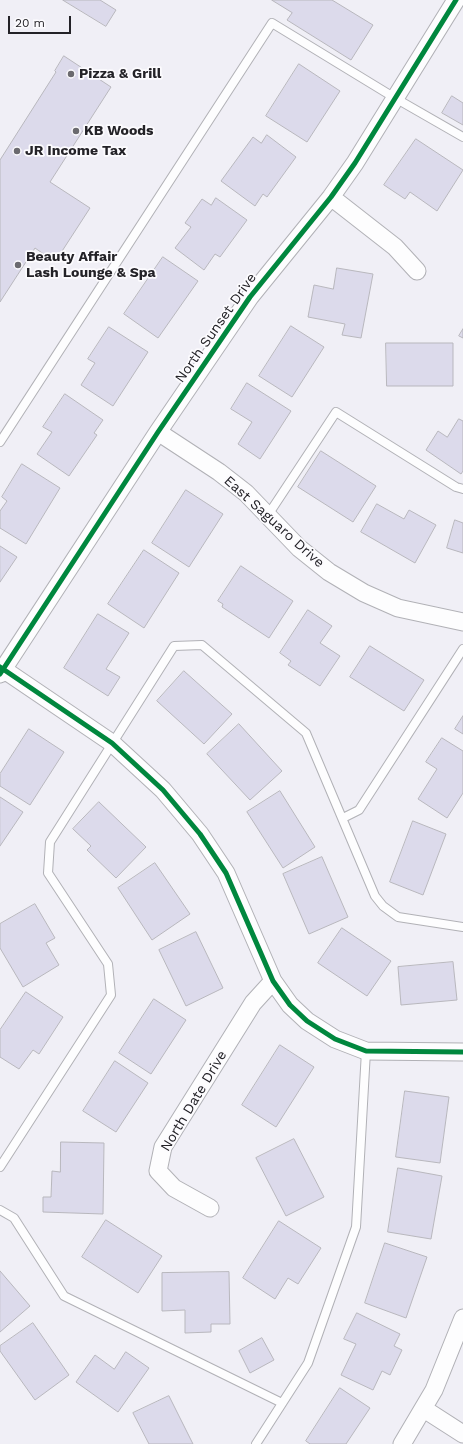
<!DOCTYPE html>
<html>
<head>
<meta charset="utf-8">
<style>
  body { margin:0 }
  #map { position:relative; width:463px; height:1444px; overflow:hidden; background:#f0eff6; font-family:"Work Sans",sans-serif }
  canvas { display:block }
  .scale { position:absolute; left:8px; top:16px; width:63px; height:18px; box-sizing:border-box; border:2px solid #232227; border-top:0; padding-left:5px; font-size:12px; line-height:14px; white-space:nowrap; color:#232227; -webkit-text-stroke:3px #fcfbfe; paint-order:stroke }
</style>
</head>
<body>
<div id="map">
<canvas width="463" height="1444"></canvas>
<div class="scale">20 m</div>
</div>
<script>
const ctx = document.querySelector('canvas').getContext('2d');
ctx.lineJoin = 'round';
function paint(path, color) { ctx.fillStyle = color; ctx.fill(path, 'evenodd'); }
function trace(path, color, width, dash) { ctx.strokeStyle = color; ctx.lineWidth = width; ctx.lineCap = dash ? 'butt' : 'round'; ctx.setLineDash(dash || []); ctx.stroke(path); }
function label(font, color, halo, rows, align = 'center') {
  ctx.font = font + ' "Work Sans",sans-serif'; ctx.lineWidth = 3.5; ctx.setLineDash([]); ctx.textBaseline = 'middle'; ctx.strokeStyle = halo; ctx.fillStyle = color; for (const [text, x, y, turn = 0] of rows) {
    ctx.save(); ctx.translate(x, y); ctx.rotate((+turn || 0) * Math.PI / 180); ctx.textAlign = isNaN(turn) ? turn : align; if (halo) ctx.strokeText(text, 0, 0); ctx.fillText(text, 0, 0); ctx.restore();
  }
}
const building = new Path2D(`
  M63,0h37l16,10 -10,16z
  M272,0h60l41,25 -22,35 -64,-40 5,-7z
  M64,56l47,31 -61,95 40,26 -35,54 -20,-14 -35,54v-142l56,-88 -1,-1z
  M299,64l41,27 -33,51 -41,-26z
  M452,96l11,7v22l-21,-12z
  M267,135l29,22 -29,40 -4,-3 -8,12 -34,-25 32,-44 8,6z
  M416,139l47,31 -26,41 -27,-19 -5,7 -21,-14z
  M216,198l31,22 -27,37 -5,-3 -11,16 -29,-22 16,-21 -6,-4 17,-24 9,6z
  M163,257l35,24 -40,57 -34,-24z
  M337,268l36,6 -12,64 -19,-3 3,-11 -37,-7 6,-32 19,4z
  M291,326l33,21 -32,50 -33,-21z
  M109,327l39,25 -35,54 -32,-21 14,-22 -7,-4z
  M463,329v9l-4,-2z
  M386,343h67v43h-66z
  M247,383l44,28 -31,48 -22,-15 14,-22 -21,-13z
  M65,394l38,26 -9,13 3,2 -28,41 -32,-22 15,-22 -9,-5z
  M459,419l4,2v50l-2,3 -35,-24 12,-19 9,6z
  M321,451l55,35 -23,36 -55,-35z
  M22,464l38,24 -34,56 -26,-16v-17l7,-10 -5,-4z
  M186,490l37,24 -34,53 -37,-24z
  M377,504l27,15 5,-9 27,15 -21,38 -54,-31z
  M455,520l8,3v30l-16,-5z
  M0,546l17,11 -17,25z
  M144,550l35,23 -35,55 -36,-24z
  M241,566l52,35 -24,37 -47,-31 1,-3 -5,-3z
  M308,610l24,16 -12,17 20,13 -20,30 -32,-21 3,-4 -11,-8z
  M98,614l31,19 -23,36 14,8 -12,19 -44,-28z
  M370,646l54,34 -20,31 -54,-34z
  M184,671l48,43 -28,30 -47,-43z
  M463,716v18l-8,-5z
  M239,724l43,47 -32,29 -43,-46z
  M29,729l35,23 -34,53 -30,-19v-12z
  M442,738l21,13v42l-16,25 -29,-19 19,-30 -11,-7z
  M280,791l35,56 -32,21 -36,-56z
  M0,797l23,15 -23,34z
  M99,802l47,45 -30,31 -29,-28 4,-4 -18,-17z
  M413,821l33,13 -23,61 -33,-13z
  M322,857l26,60 -39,17 -26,-60z
  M155,863l35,51 -38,26 -34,-52z
  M35,904l20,34 -9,5 13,22 -36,22 -23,-39v-24z
  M342,928l49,33 -24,35 -49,-33z
  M196,932l27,56 -37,18 -27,-56z
  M453,962l4,38 -56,5 -3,-38z
  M26,992l37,25 -24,37 -6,-4 -14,19 -19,-12v-27z
  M154,999l32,21 -35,54 -32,-21z
  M280,1045l34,22 -38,60 -34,-22z
  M115,1061l33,22 -32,49 -33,-21z
  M405,1091l44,6 -9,66 -44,-6z
  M294,1139l30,58 -38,19 -30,-58z
  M61,1142l43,1 -1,71 -60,-2v-15h8l1,-26 8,1z
  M398,1168l44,8 -11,63 -43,-7z
  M106,1220l56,36 -24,37 -56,-36z
  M279,1221l42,27 -23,36 -10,-6 -13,21 -32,-21z
  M385,1243l42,14 -21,61 -41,-15z
  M0,1271l30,35 -30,26z
  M229,1272l1,52h-19v8l-26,1v-23l-23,1v-38z
  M357,1313l43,21 -6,12 8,4 -12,25 -8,-4 -9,19 -32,-15 15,-31 -12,-5z
  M33,1323l36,52 -34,25 -35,-49v-5z
  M262,1338l12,22 -24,13 -11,-22z
  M126,1352l23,16 -31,44 -42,-30 19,-27 19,14z
  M340,1388l30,20 -24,36h-36l-4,-3z
  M169,1396l24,48h-44l-16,-31z`);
paint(building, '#dcdaeb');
trace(building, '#b8b7bd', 1);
const lane = new Path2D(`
  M0,442l272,-419 123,75 68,39
  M268,515l68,-103 120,75 7,2
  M343,818l16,-8 104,-161
  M0,1167l111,-172 -3,-31 -60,-91 2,-31 124,-196 28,-1 104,88 69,163 8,10 15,11 65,10
  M0,1210l14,8 50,78 218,107
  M256,1444l52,-81 48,-136 10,-176`);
const street = new Path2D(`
  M331,197l64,50 22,24
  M158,432l61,40 27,21 53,55 30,24 35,21 34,15 65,14
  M0,667l112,76 51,47 37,44 26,39 47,108 17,24 17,16 28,18 31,12 97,1
  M0,674l158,-242 92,-135 81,-100 24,-34 101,-163
  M210,1208l-36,-20 -16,-17 5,-24 90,-144 20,-22
  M424,1409l39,25
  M402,1444l32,-54 29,-72`);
trace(lane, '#b1b1b6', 10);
trace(street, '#b1b1b6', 19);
trace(lane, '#fdfdfe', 8);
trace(street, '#fdfdfe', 17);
trace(new Path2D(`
  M0,667l112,76 51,47 37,44 26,39 47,108 17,24 17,16 28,18 31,12 97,1
  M0,674l158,-242 92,-135 81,-100 24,-34 101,-163`), '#00873e', 5);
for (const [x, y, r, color] of [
  [71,74,4,"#6b6a6f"],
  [76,131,4,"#6b6a6f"],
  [17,151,4,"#6b6a6f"],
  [18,265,4,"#6b6a6f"]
]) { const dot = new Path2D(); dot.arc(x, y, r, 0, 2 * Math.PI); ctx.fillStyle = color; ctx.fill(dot); trace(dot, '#fcfbfe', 1.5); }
label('bold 14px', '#232227', '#fcfbfe', [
  ["Pizza & Grill",79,74],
  ["KB Woods",84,131],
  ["JR Income Tax",25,151],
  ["Beauty Affair",26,257],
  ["Lash Lounge & Spa",26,273]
], 'left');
label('14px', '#232227', '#fcfbfe', [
  ["North Sunset Drive",216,328,-55],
  ["East Saguaro Drive",274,522,42],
  ["North Date Drive",194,1101,-59]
]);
</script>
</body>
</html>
